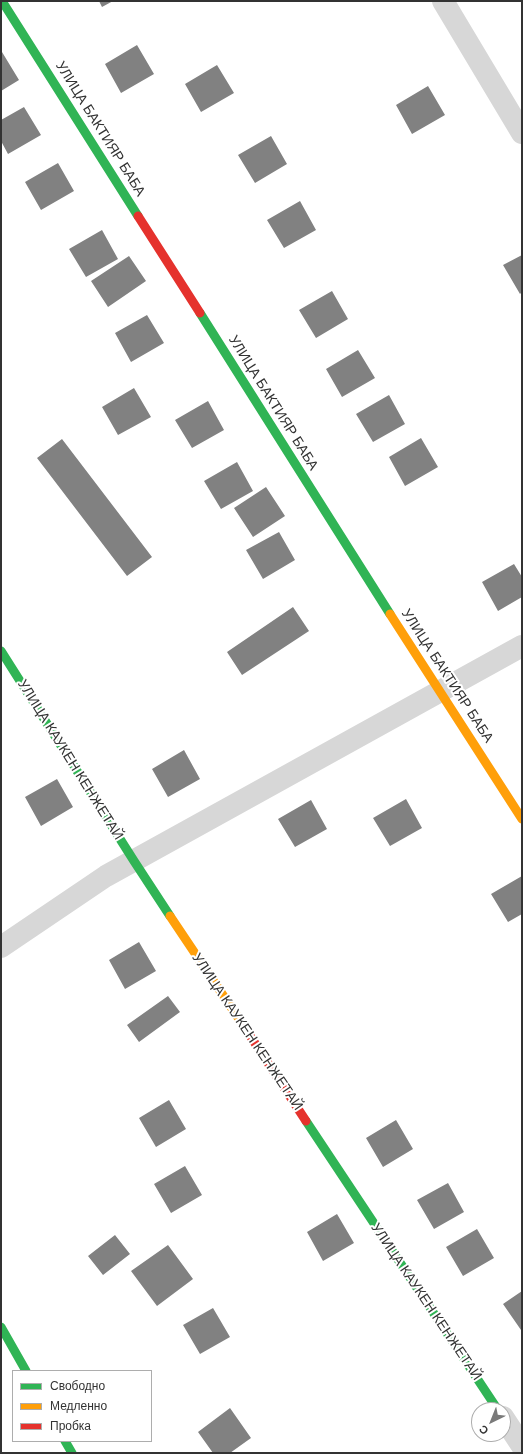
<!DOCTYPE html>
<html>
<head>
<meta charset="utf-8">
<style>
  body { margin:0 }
  #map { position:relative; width:523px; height:1454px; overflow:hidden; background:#fff; font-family:Helvetica,sans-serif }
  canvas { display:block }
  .frame { position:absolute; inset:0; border:2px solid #333; pointer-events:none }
  .legend { position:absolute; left:12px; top:1370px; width:140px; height:72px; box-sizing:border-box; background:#fff; border:1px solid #adadad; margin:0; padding:5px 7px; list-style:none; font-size:12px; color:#333 }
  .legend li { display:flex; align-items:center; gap:8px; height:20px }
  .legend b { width:20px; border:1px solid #adadad }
  .north { position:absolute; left:471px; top:1402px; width:40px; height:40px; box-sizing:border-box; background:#fff; border:1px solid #adadad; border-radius:50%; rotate:223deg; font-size:11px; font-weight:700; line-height:16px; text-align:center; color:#333 }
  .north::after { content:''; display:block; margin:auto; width:14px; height:18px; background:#7a7a7a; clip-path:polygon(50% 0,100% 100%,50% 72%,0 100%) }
</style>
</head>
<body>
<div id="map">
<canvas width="523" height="1454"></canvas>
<div class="frame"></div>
<ul class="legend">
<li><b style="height:5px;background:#30b455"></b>Свободно</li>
<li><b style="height:5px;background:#ff9f0a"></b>Медленно</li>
<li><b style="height:5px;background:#e5322d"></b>Пробка</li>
</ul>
<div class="north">С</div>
</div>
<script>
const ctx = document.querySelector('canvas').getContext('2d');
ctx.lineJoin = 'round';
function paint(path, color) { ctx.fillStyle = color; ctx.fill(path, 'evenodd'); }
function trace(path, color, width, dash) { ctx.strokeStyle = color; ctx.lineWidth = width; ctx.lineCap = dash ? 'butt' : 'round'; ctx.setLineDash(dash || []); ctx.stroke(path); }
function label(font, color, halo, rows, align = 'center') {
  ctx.font = font + ' Helvetica,sans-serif'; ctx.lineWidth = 4; ctx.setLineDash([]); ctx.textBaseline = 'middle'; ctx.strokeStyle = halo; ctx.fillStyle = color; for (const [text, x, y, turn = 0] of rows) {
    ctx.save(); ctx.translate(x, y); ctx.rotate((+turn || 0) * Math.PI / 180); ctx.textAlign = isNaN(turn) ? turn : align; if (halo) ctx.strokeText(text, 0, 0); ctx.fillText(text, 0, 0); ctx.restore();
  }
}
paint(new Path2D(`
  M99,1h14l-11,6z
  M137,45l17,29 -33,19 -16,-29z
  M2,52l17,28 -18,11v-38z
  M217,65l17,28 -33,19 -16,-28z
  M428,86l17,29 -33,19 -16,-29z
  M24,107l17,28 -33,19 -7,-13v-21z
  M271,136l16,28 -32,19 -17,-28z
  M58,163l16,28 -33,19 -16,-28z
  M300,201l16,29 -32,18 -17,-28z
  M102,230l16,29 -32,18 -17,-28z
  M522,255v37l-2,2 -17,-29z
  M129,256l17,25 -38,26 -17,-26z
  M332,291l16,28 -32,19 -17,-28z
  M147,315l17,28 -33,19 -16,-29z
  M358,350l17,28 -33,19 -16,-28z
  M134,388l17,29 -33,18 -16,-28z
  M389,395l16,29 -32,18 -17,-28z
  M208,401l16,29 -32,18 -17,-28z
  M421,438l17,29 -33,19 -16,-29z
  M62,439l90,118 -25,19 -90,-118z
  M237,462l16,29 -32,18 -17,-28z
  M266,487l19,29 -32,21 -19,-29z
  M279,532l16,28 -32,19 -17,-29z
  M514,564l8,13v20l-24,14 -16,-29z
  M293,607l16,24 -67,44 -15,-23z
  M184,750l16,29 -32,18 -16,-28z
  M57,779l16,28 -32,19 -16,-29z
  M406,799l16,29 -32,18 -17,-28z
  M311,800l16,29 -32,18 -17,-28z
  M522,876v38l-14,8 -17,-28z
  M139,942l17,29 -31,18 -16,-29z
  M168,996l12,16 -41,30 -12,-17z
  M169,1100l17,29 -30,18 -17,-29z
  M396,1120l17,29 -30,18 -17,-29z
  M185,1166l17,29 -31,18 -17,-29z
  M448,1183l16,29 -30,17 -17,-29z
  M337,1214l17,29 -31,18 -16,-29z
  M477,1229l17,29 -31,18 -17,-29z
  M115,1235l15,19 -27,21 -15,-19z
  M168,1245l25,34 -36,27 -26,-35z
  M522,1291v38l-1,1 -18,-26z
  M213,1308l17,29 -30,17 -17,-29z
  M230,1408l21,30 -21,15h-17l-15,-21z`), '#818181');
trace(new Path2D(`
  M443,1l79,132
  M1,947l105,-71 416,-230
  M503,1417l19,29`), '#d7d7d7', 22);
trace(new Path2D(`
  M2,1l136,215
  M200,313l190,301
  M1,651l133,210 36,55
  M306,1121l192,289
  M1,1327l25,44
  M65,1441l7,12`), '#30b455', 9);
trace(new Path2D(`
  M390,614l132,205
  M170,916l73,109`), '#ff9f0a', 9);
trace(new Path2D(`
  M138,216l62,97
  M243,1025l63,96`), '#e5322d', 9);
label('14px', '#333', '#fff', [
  ["УЛИЦА БАКТИЯР БАБА",100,129,58],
  ["УЛИЦА БАКТИЯР БАБА",273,403,58],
  ["УЛИЦА БАКТИЯР БАБА",447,676,57],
  ["УЛИЦА КАУКЕН КЕНЖЕТАЙ",70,760,58],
  ["УЛИЦА КАУКЕН КЕНЖЕТАЙ",247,1032,56],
  ["УЛИЦА КАУКЕН КЕНЖЕТАЙ",426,1302,56]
]);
</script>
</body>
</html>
